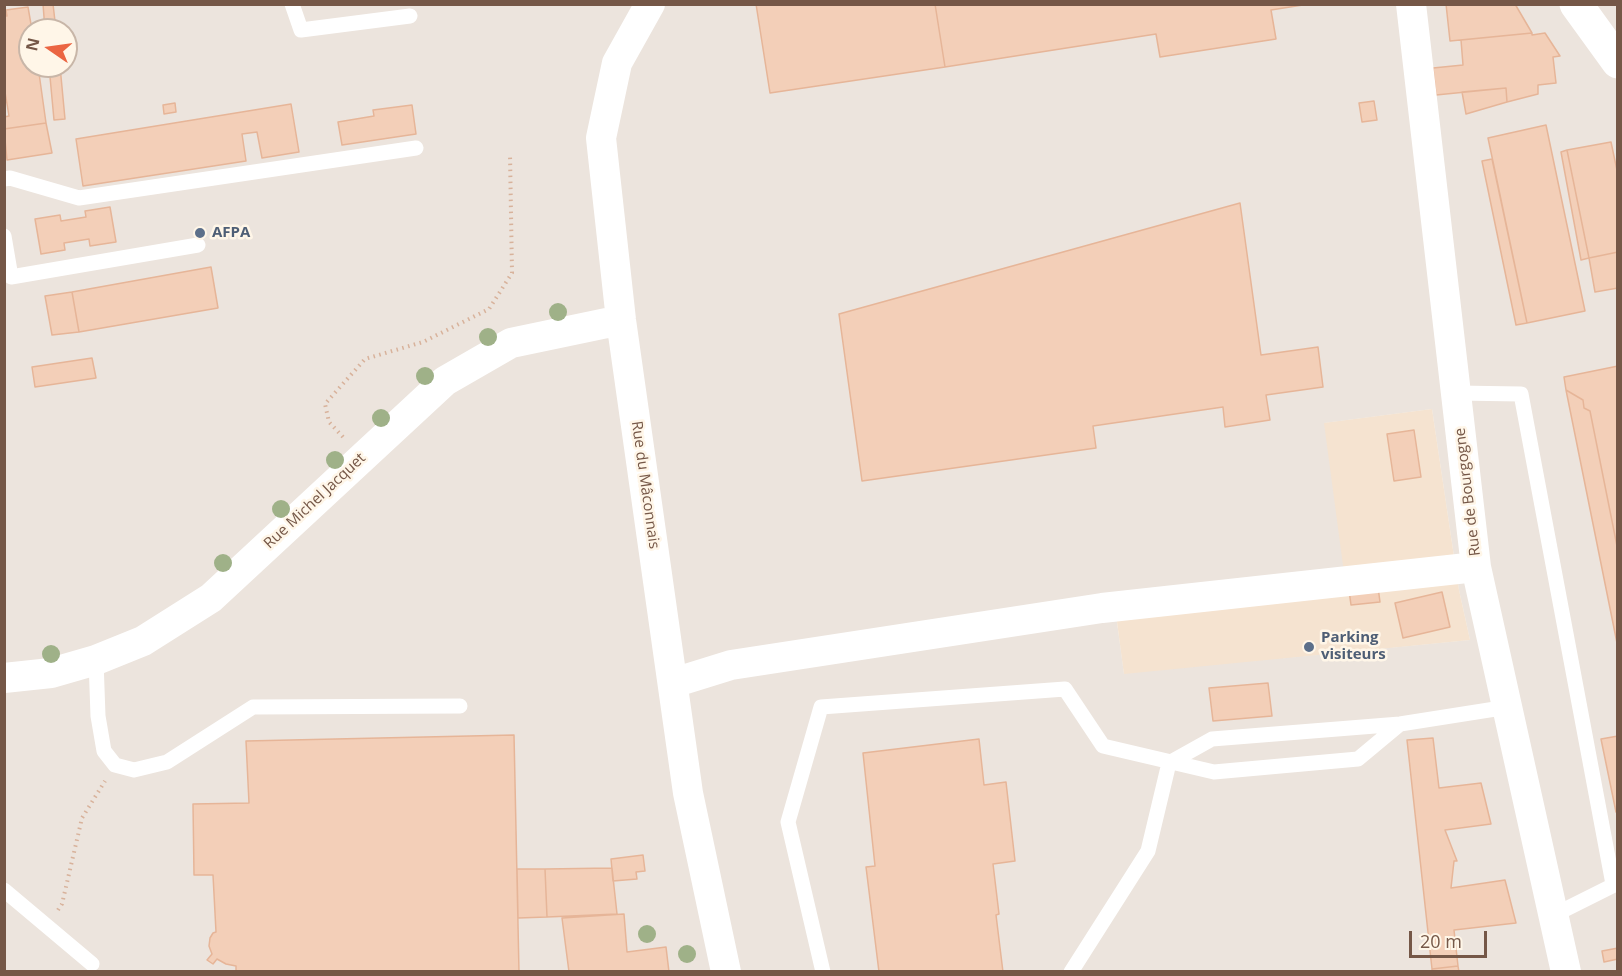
<!DOCTYPE html>
<html>
<head>
<meta charset="utf-8">
<style>
  body { margin:0 }
  #map { position:relative; width:1622px; height:976px; overflow:hidden; background:#fdf2e1; font-family:"Open Sans",sans-serif }
  canvas { display:block }
  .frame { position:absolute; inset:0; border:6px solid #755747; pointer-events:none }
  .north { position:absolute; left:18px; top:18px; width:60px; height:60px; box-sizing:border-box; background:#fff6e8; border:2px solid #c8b6a8; border-radius:50%; rotate:283deg; font-size:16px; font-weight:700; line-height:24px; text-align:center; color:#755747 }
  .north::after { content:''; display:block; margin:auto; width:21px; height:27px; background:#eb6542; clip-path:polygon(50% 0,100% 100%,50% 72%,0 100%) }
  .scale { position:absolute; left:1409px; top:931px; width:78px; height:27px; box-sizing:border-box; border:3px solid #755747; border-top:0; padding-left:8px; font-size:18px; line-height:21px; white-space:nowrap; color:#755747; -webkit-text-stroke:4px #fff6e8; paint-order:stroke }
</style>
</head>
<body>
<div id="map">
<canvas width="1622" height="976"></canvas>
<div class="frame"></div>
<div class="north">N</div>
<div class="scale">20 m</div>
</div>
<script>
const ctx = document.querySelector('canvas').getContext('2d');
ctx.lineJoin = 'round';
function paint(path, color) { ctx.fillStyle = color; ctx.fill(path, 'evenodd'); }
function trace(path, color, width, dash) { ctx.strokeStyle = color; ctx.lineWidth = width; ctx.lineCap = dash ? 'butt' : 'round'; ctx.setLineDash(dash || []); ctx.stroke(path); }
function label(font, color, halo, rows, align = 'center') {
  ctx.font = font + ' "Open Sans",sans-serif'; ctx.lineWidth = 5; ctx.setLineDash([]); ctx.textBaseline = 'middle'; ctx.strokeStyle = halo; ctx.fillStyle = color; for (const [text, x, y, turn = 0] of rows) {
    ctx.save(); ctx.translate(x, y); ctx.rotate((+turn || 0) * Math.PI / 180); ctx.textAlign = isNaN(turn) ? turn : align; if (halo) ctx.strokeText(text, 0, 0); ctx.fillText(text, 0, 0); ctx.restore();
  }
}
paint(new Path2D(`
  M1432,409l27,181 11,50 -346,35 -8,-61 207,-191z`), '#f5e3d0');
paint(new Path2D(`
  M5,5h1612v966l-1612,1zM30,30h36v36h-36zM1432,409l27,181 11,50 -346,34 -8,-59 230,-27 -22,-165z`), '#ece4dd');
const building = new Path2D(`
  M43,4h10l3,26h-11z
  M756,4h179l10,63 -175,26z
  M935,4h374l-38,6 5,29 -116,18 -4,-23 -211,33z
  M1446,4h69l17,29 -82,8z
  M28,7l4,23h-2v36h8l8,57 -42,6v-12l5,-1 -5,-30v-70h3l-1,-6z
  M1532,33v2l13,-2 15,23 -7,1 3,26 -18,2v9l-31,8 -1,-14 -70,7 -3,-27 30,-3 -2,-25z
  M49,66h11l5,53 -11,1z
  M1506,88l1,14 -41,12 -4,-22z
  M1374,101l3,19 -15,2 -3,-19z
  M175,103l1,9 -12,2 -1,-9z
  M291,104l8,48 -37,6 -5,-26 -15,2 4,27 -163,25 -7,-47z
  M412,105l4,29 -74,11 -4,-23 36,-6 -1,-6z
  M46,123l6,30 -45,7 -3,-31z
  M1546,125l39,186 -58,12 -39,-185z
  M1611,142l7,33v77l-29,6 -22,-108z
  M1567,150l22,108 -8,2 -20,-108z
  M1492,159l35,164 -11,2 -34,-164z
  M1240,203l21,152 57,-8 5,40 -57,8 4,25 -45,7 -2,-20 -130,19 3,22 -234,33 -23,-167z
  M110,207l6,35 -26,4 -1,-7 -25,4 1,7 -24,4 -6,-35 25,-4 1,6 25,-4 -1,-6z
  M1618,252v36l-23,4 -6,-34z
  M211,267l7,41 -139,24 -7,-40z
  M72,292l7,40 -27,3 -7,-39z
  M92,358l4,20 -61,9 -3,-20z
  M1618,366v185l-28,-140 -6,-3 -1,-8 -17,-10 -2,-13z
  M1566,390l17,10 1,8 6,3 28,140v97z
  M1414,430l7,47 -27,4 -7,-47z
  M1378,587l2,15 -29,3 -2,-15z
  M1442,592l8,35 -47,11 -8,-35z
  M1268,683l4,33 -59,5 -4,-33z
  M514,735l5,237h-283v-6l-10,-2 -9,-5 -4,5 -6,-4 5,-6 -3,-8 1,-8 3,-5 3,-1 -3,-57h-19l-1,-71 56,-1 -3,-62z
  M1618,736v76h-2l-15,-73z
  M1433,738l6,50 42,-5 10,41 -46,6 12,31h-3l-3,27 54,-8 11,43 -62,7 4,36 -26,3 -25,-229z
  M979,739l5,46 22,-3 9,79 -22,3 6,50 -3,1 7,57h-124l-13,-105 9,-1 -12,-113z
  M643,855l2,16 -9,1 1,7 -24,2 -2,-22z
  M612,868l5,46 -70,3 -2,-48z
  M517,869h28l2,48 -29,1z
  M624,914l3,38 39,-5 3,25h-100l-7,-54z
  M1618,948v11l-14,3 -2,-11z
  M1458,966l1,6h-27v-3z`);
paint(building, '#f3cfb8');
trace(building, '#e6b598', 1.5);
trace(new Path2D(`
  M343,437l-14,-15 -4,-18 40,-45 58,-17 66,-33 23,-36 -2,-119
  M58,910l4,-6 20,-86 23,-37`), '#d8b29b', 4, [1.5, 4.5]);
trace(new Path2D(`
  M292,4l9,26 109,-14
  M4,179l6,-1 69,20 337,-50
  M4,236l7,41 187,-32
  M1456,393l65,1 92,490
  M96,660l2,56 6,35 11,14 19,5 33,-8 86,-55 207,-1
  M4,890l88,74
  M1554,915l64,-32
  M823,972l-35,-150 33,-115 244,-18 38,57 111,26 144,-13 42,-35
  M1071,972l77,-121 21,-88 43,-24 188,-15 108,-17`), '#fff', 15);
trace(new Path2D(`
  M650,4l-33,59 -16,75 20,182 67,473 38,179
  M1411,4l65,563 90,405
  M4,678l47,-5 45,-13 47,-19 68,-43 234,-217 66,-38 110,-23
  M673,683l58,-18 371,-57 374,-41`), '#fff', 30);
trace(new Path2D(`
  M1576,4l42,58`), '#fff', 33);
ctx.fillStyle = '#9fb188';
for (const [x, y] of [
  [558,312],
  [488,337],
  [425,376],
  [381,418],
  [335,460],
  [281,509],
  [223,563],
  [51,654],
  [647,934],
  [687,954]
]) { ctx.beginPath(); ctx.arc(x, y, 9, 0, 2 * Math.PI); ctx.fill(); }
for (const [x, y, r, color] of [
  [200,233,6,"#5c6f8a"],
  [1309,647,6,"#5c6f8a"]
]) { const dot = new Path2D(); dot.arc(x, y, r, 0, 2 * Math.PI); ctx.fillStyle = color; ctx.fill(dot); trace(dot, '#fff6e8', 2); }
label('bold 15px', '#4e5e75', '#fff6e8', [
  ["AFPA",212,233],
  ["Parking",1321,638],
  ["visiteurs",1321,655]
], 'left');
label('15px', '#755747', '#fff6e8', [
  ["Rue du Mâconnais",645,485,82],
  ["Rue de Bourgogne",1468,492,-97],
  ["Rue Michel Jacquet",315,501,-43]
]);
</script>
</body>
</html>
